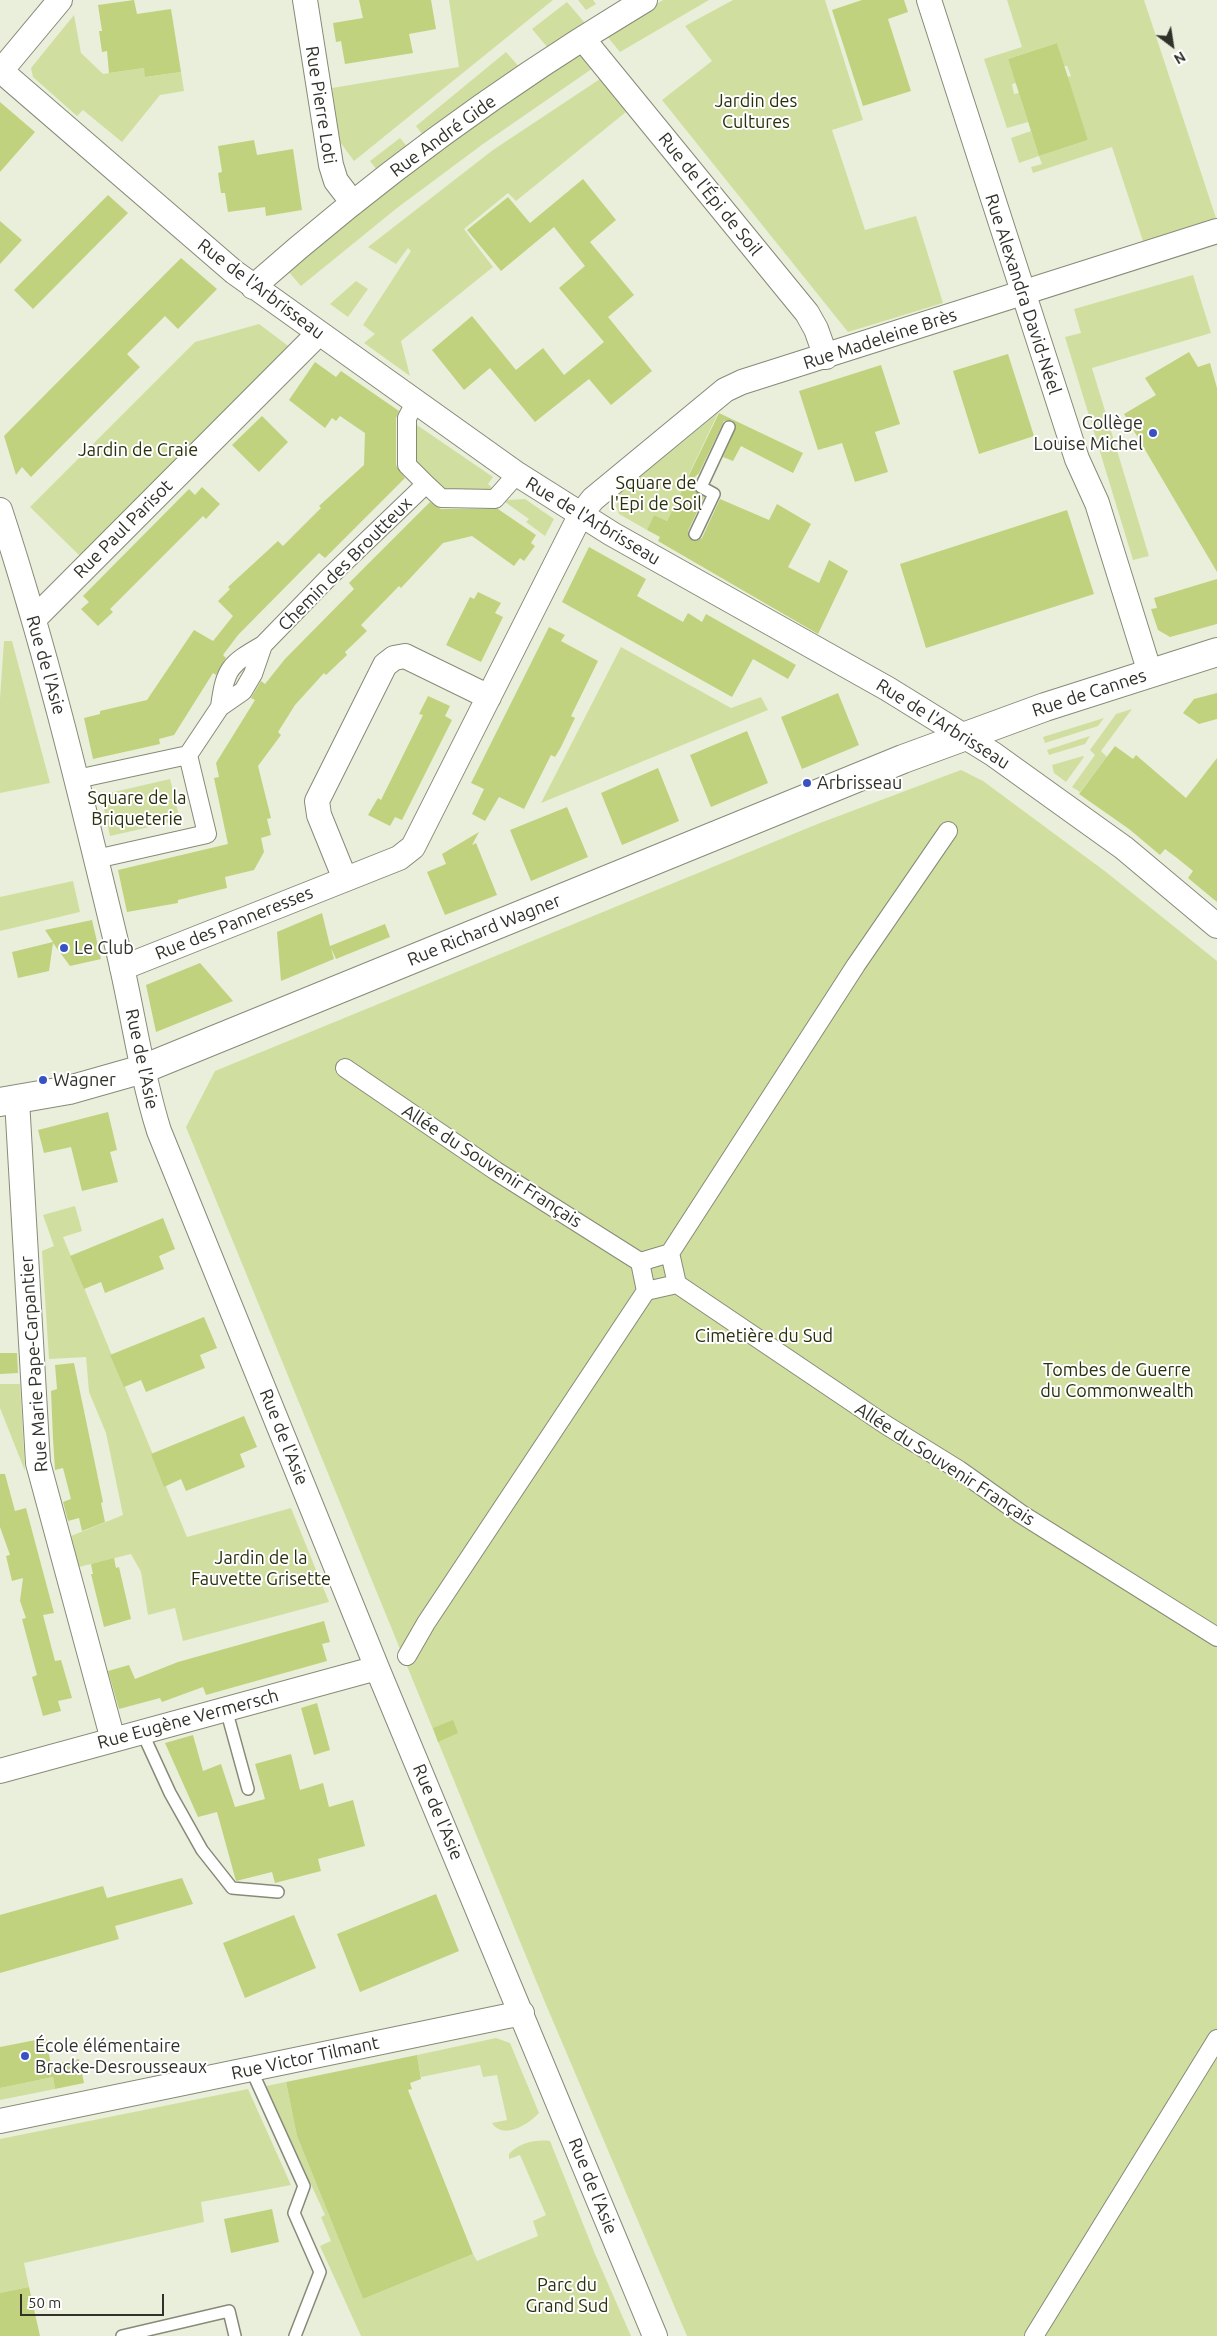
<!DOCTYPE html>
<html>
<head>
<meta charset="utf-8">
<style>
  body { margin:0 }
  #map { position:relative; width:1217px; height:2336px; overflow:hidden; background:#e9efda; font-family:Ubuntu,sans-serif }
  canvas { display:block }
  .north { position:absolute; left:1147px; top:20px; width:50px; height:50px; -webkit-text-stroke:4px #fff; paint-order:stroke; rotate:149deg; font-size:14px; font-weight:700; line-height:20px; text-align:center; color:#30322a }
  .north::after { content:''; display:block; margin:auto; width:18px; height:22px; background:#30322a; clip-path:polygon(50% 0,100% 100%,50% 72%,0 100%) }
  .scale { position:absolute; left:20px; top:2294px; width:144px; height:22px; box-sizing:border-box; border:2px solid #30322a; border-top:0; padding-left:6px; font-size:15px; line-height:18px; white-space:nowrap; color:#30322a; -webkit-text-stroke:4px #fff; paint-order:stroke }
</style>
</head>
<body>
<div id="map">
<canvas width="1217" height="2336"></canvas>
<div class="north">N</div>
<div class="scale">50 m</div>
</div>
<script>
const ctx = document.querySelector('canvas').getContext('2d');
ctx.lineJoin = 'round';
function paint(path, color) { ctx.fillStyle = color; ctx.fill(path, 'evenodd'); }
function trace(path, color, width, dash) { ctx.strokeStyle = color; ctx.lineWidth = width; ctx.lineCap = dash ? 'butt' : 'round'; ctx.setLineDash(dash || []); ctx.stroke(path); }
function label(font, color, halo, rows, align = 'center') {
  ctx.font = font + ' Ubuntu,sans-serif'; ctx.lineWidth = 4; ctx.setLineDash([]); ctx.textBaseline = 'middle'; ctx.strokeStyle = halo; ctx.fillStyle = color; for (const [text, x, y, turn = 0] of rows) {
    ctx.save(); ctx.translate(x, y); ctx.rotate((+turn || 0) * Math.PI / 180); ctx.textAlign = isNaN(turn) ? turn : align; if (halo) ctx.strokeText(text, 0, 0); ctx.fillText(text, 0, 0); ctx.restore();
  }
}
paint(new Path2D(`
  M449,0h104l-199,161 -14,-19 -8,-54 127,-21z
  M578,0h15l3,4 -10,6z
  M663,0h46l-89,52 -14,-17z
  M733,0h92l38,120 -31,10 33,100 51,-14 27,87 -95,29 -186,-232 50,-39 -27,-35z
  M1007,0h137l72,218 -73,23 -31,-94 -79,26 -2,-6 11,-3 -3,-8 -20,7 -8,-25 20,-7 8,25 49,-16 -21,-63 4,-1 -4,-10h-3l-7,-23 -49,16 8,24 -4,1 2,10 5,-1 9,29 -21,6 -23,-69 38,-12z
  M567,2l18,21 -37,25 -16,-19z
  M74,15l7,38 22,21 41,-6 2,9 35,-5 3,19 -24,4 -38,47 -39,-32 -6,6 -44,-39 -2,-9z
  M506,52l15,17 -96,69 -9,-12z
  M579,54l17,12 -113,78 -86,64 -96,78 -14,-16 186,-148z
  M600,79l26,33 -110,89 -8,-8 -44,36 29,38 -92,74 9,35 -46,-33 11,-9 -12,-9 48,-74 -3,-3 -12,16 -28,-17 125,-97z
  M400,138l10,12 -30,24 -10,-13z
  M1193,275l18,58 -119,35 57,188 -16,4 -68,-223 16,-4 -7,-24z
  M356,281l12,8 -20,28 -18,-13z
  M259,324l32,24 -209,210 -52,-51 165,-165z
  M718,413l-51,108 -13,-6 -7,15 -28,-16 -3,-8 4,-13z
  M411,421l82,56 -5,7 8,7 -52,4 -33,-31z
  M525,499l29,20 -9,17 -19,-14 3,-3 -24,-17 3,-2z
  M4,641h8l38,142 -50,10v-94z
  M621,647l110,61 30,-11 7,13 -227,93z
  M1132,709l-31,42 6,6 -27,35 -8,-5 23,-32 -5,-5 26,-36z
  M1104,718l-6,8 -53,17 -2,-6z
  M1090,736l-5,8 -36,11 -2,-5z
  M1083,756l1,1 -18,25 -12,-9 -2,-8z
  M961,770l22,11 123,91 111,89v1375h-530l-143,-336 -358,-873 29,-56 605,-248z
  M170,779l10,41 -70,16 -9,-41z
  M879,781l-13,11 -1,-2 -582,238 -2,-5z
  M73,881l7,31 -80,19v-34z
  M75,1206l7,25 -19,6 124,300 104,-29 38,94 -146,39 -8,-33 -27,7 -7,-43 -10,-18 -52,13 -8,-31 52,-21 -17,-82 -17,-41 -3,-35 -37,2 -7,-108 12,-5 -11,-31z
  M0,1384h20l5,87 -25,-63z
  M496,2038l14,5 29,70c-11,12 -36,27 -47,10l15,-3 -10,-45 -14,2 -3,-12 -59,12 -4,-22z
  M53,2077l2,12 -55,11v-12z
  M286,2082l11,54 66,163 110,-45 4,7 61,-25 -5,-15 13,-6 -26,-60 -11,4v-5c9,-11 28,-15 41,-13l45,113 36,82h-270l-41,-90 11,-5 -10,-24 4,-2 -59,-129z
  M248,2089l43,96 -90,17 3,20 -180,41 5,24 -29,6v-154z`), '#d0df9f');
paint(new Path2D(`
  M134,0l3,14 34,-5 10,63 -36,5 -1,-9 -35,5 -2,-22 -5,1 -3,-21h3l-4,-26z
  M359,0h72l5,29 -27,5 4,19 -68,11 -4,-23 -5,1 -3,-19 30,-5z
  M862,0h42l4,12 -20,7 23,72 -48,15 -31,-96z
  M1057,43l31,97 -49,16 -31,-97z
  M0,102l35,30 -35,40z
  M254,140l3,15 36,-6 9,61 -36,6 -1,-9 -37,5 -3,-19h-4l-3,-20 4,-1 -4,-26z
  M583,179l33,41 -26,22 44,53 -26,22 44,54 -41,34 -22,-26 -54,43 -45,-54 -26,22 -32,-40 40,-34 44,54 27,-22 21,27 40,-33 -45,-54 26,-22 -31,-39 -53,44 -34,-41 41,-33 22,26z
  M108,195l20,18 -95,96 -19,-19z
  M0,221l22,19 -22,24z
  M181,258l36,31 -39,40 -13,-13 -38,38 13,13 -109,110 -9,-10 -6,8 -12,-39z
  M1189,352l9,15 12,-4 7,25v184l-93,-158 32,-19 -11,-17z
  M1008,354l26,82 -55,18 -26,-83z
  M315,362l21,15 5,-6 58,40 -3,7v47l9,13 -80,80 -6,-5 -81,82 -15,20 3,3 -10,17 -3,-2 -39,62 -15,4 1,5 -67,15 -9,-41 16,-4v-3l47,-11 47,-70 19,11 20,-25 -15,-15 12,-12 -2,-2 50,-46 5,5 38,-38 -2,-2 45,-41 1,-32 -25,-17 -4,5 -4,-3 -7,10 -36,-28z
  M881,365l19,59 -25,8 13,40 -33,10 -13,-39 -24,7 -19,-59z
  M719,413l84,40 -10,20 -52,-27 -8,15 -10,-4 13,-31 -4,-6 -8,1 -25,52 -10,10 5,2 1,6 9,6 -16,34 1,7 6,3 7,-3 18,-39 49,21 8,-16 34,20 -23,43 31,16 10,-23 19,11 -30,63 -160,-93 2,-4 -13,-7 7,-15 13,6z
  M262,416l26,26 -29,30 -27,-27z
  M202,487l18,17 -14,15 -3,-3 -93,93 3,3 -15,14 -17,-17 8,-7 -6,-6 106,-107 6,6z
  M430,502l11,7h57l38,26 -5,8 4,3 -11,15 -4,-3 -6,8 -42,-30 -29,7 -42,45 -2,-2 -38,39 6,6 -22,21 2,3 -21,20 -2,-2 -29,32 -17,27 3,3 -23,31 13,52 -4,1 4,16 -10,3 3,14 -10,18 -29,7 2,11 -49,12v3l-51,9 -9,-42 110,-26 -14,-66 5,-1 -3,-14 39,-63 -4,-2 10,-17 4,3 20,-25 69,-70 -5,-6z
  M1067,510l27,84 -168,54 -26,-84z
  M589,547l57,32 -9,17 46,26 5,-9 14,9 4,-8 90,51 -8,14 -35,-20 -21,38 -170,-95z
  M1217,579v45l-47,13 -12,-7 -7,-21 6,-1 -3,-10z
  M478,592l23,11 -6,10 8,4 -22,45 -35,-17 24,-48 4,2z
  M549,627l16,8 -4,6 37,20 -27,55 4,2 -14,29 -6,10 -4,-2 -27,54 -25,-12 -14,24 -13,-7 12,-25 -13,-6z
  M838,693l21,52 -57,24 -21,-52z
  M1217,693v26l-18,5 -16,-11 11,-14z
  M428,696l22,10 -5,10 7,4 -50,100 -7,-3 -5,9 -22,-11 10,-17 3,2 42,-85 -4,-1z
  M747,731l21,52 -57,24 -21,-52z
  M1115,746l18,13 3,-4 50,43 31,-40v144l-29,-24 5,-7 -16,-13 -12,-9 -5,6 -31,-26 -50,-35z
  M658,768l21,53 -57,24 -21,-52z
  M567,807l21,50 -57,24 -21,-51z
  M479,832l-7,13 4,-2 21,52 -52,20 -18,-43 19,-8 -4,-10z
  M322,913l8,33 55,-22 5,13 -54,22 -5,-11 3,11 -53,22 -4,-49z
  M92,920l9,39 -31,7 -17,-23 -4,28 -31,7 -6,-26 41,-10 -8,-12z
  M200,963l33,38 -77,31 -10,-47z
  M108,1112l9,38 -7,2 8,30 -36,9 -11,-44 -27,6 -6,-23z
  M163,1218l12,31 -16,7 5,13 -59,24 -4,-11 -17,7 -14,-33z
  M204,1317l13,31 -17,7 5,13 -59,24 -5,-12 -17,7 -14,-32z
  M0,1353h17l1,20 -18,1z
  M74,1363l29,139 -2,1 4,19 -23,9 -3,-13 -11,3 -5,-19 8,-3 -8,-31 -8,2 -2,-31 -2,-48 6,-2 -2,-24z
  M244,1416l13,31 -17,7 5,13 -59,24 -5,-12 -17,8 -13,-33z
  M0,1474h5l10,37 11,-3 28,105 -11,2 12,46 6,-1 11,38 -14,3 3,10 -18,5 -11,-39 5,-2 -15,-56 4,-1 -6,-17 3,-23 -11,3 -6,-25 4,-1 -10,-28z
  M114,1558l2,10 3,-1 12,52 -27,8 -13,-53h2l-2,-10z
  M324,1621l6,21 -8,2 5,17 -121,34 -3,-8 -41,15 -2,-4 -41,11 -11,-38 21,-6 6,14 43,-17z
  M317,1703l13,47 -16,5 -13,-47z
  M453,1720l5,13 -20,9 -5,-14z
  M193,1735l10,36 18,-7 14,43 30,-8 -10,-35 36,-10 9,36 23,-7 6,24 24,-7 12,46 -47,13 3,12 -46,12 -3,-11 -36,9 -19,-69 -19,5 -33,-74z
  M182,1878l11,26 -78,22 4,13 -119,34v-58l103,-29 4,12z
  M436,1894l23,57 -99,41 -23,-58z
  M294,1915l22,53 -71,30 -22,-55z
  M46,2038l5,27 28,-6 5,24 -29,6 -2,-12 -53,11v-41z
  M417,2055l4,24 -11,4 2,6 -4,1 65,164 -110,45 -66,-163 -11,-54z
  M272,2209l7,33 -48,11 -7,-34z
  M29,2287l11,49h-40v-43z`), '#c0d27d');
const service = new Path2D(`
  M695,534l19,-40 -13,-7 28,-60
  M226,1709l22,80
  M142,1732l28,61 32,57 30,38 46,4
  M251,2069l53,117 -10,27 26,59 -25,64
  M122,2336l107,-25 6,25`);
const pedestrian = new Path2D(`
  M416,401l-9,17v47l19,19
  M220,707c5,-39 10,-43 43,-62
  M77,779l111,-24 32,-48 23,-16 10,-17 10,-29 65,-67 98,-94 15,14 54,1 22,-25
  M96,859l111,-25 -19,-79
  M345,1068l151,103 144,91
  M677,1284l209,141 73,45 62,44 196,123
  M646,1291l31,-7 -7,-31
  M407,1656l19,-33 220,-332 -6,-29 30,-9 186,-288 92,-134
  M1034,2336l183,-297`);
const minor = new Path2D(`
  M305,0l26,165 5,16 17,22
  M929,0l148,459 20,44 53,170
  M583,39l224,274 9,16 10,28
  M0,70l234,202 283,202 95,60 276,155 105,65 131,94 93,78
  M0,72l60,-72
  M253,287c121,-107 253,-204 392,-287
  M0,510c48,146 83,295 119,444 14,59 22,120 40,177l218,537 278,668
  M34,619l285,-286
  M345,879l-26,-64 -2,-14 68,-136 9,-7 11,-2 84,41
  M122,968l277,-110 14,-11 168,-333 12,-15 132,-109 17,-8 475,-151
  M17,1100l21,363 75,277
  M0,1771l377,-103
  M0,2121l522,-108`);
const tertiary = new Path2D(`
  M0,1102l69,-12 74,-21 760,-310 142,-52 172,-55`);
trace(service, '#868b78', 14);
trace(pedestrian, '#868b78', 20);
trace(minor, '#868b78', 26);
trace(tertiary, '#868b78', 30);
trace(service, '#fff', 11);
trace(pedestrian, '#fff', 18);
trace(minor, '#fff', 24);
trace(tertiary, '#fff', 28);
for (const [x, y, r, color] of [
  [1153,433,5,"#3852c4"],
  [807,783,5,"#3852c4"],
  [64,948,5,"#3852c4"],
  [43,1080,5,"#3852c4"],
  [25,2056,5,"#3852c4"]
]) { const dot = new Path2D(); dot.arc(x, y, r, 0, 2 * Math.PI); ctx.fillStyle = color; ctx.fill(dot); trace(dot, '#fff', 2); }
label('18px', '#29300c', '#fff', [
  ["Jardin des",756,101],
  ["Cultures",756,122],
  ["Jardin de Craie",138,450],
  ["Square de",656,483],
  ["l'Epi de Soil",656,504],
  ["Square de la",137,798],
  ["Briqueterie",137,819],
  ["Cimetière du Sud",764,1336],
  ["Tombes de Guerre",1117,1370],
  ["du Commonwealth",1117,1391],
  ["Jardin de la",261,1558],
  ["Fauvette Grisette",261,1579],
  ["Parc du",567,2285],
  ["Grand Sud",567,2306]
]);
label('18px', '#30322a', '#fff', [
  ["Rue Pierre Loti",321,105,81],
  ["Rue André Gide",443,136,-36],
  ["Rue de l'Épi de Soil",710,194,51],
  ["Rue de l'Arbrisseau",261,289,37],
  ["Rue Alexandra David-Néel",1023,294,72],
  ["Rue Madeleine Brès",880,339,-18],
  ["Rue de l'Arbrisseau",593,521,31],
  ["Rue Paul Parisot",123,529,-45],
  ["Chemin des Broutteux",345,564,-45],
  ["Rue de l'Asie",46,665,74],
  ["Rue de Cannes",1089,693,-18],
  ["Rue de l'Arbrisseau",943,724,32],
  ["Rue des Panneresses",234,923,-22],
  ["Rue Richard Wagner",484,930,-22],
  ["Rue de l'Asie",142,1059,78],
  ["Allée du Souvenir Français",492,1166,33],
  ["Rue Marie Pape-Carpantier",34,1364,-94],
  ["Rue de l'Asie",284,1437,68],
  ["Allée du Souvenir Français",945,1464,33],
  ["Rue Eugène Vermersch",188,1719,-15],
  ["Rue de l'Asie",438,1812,67],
  ["Rue Victor Tilmant",305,2058,-12],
  ["Rue de l'Asie",593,2186,68]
]);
label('18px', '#30322a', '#fff', [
  ["Collège",1143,423,"right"],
  ["Louise Michel",1143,444,"right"],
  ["Arbrisseau",817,783],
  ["Le Club",74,948],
  ["Wagner",53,1080],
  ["École élémentaire",35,2046],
  ["Bracke-Desrousseaux",35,2067]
], 'left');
</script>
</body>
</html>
